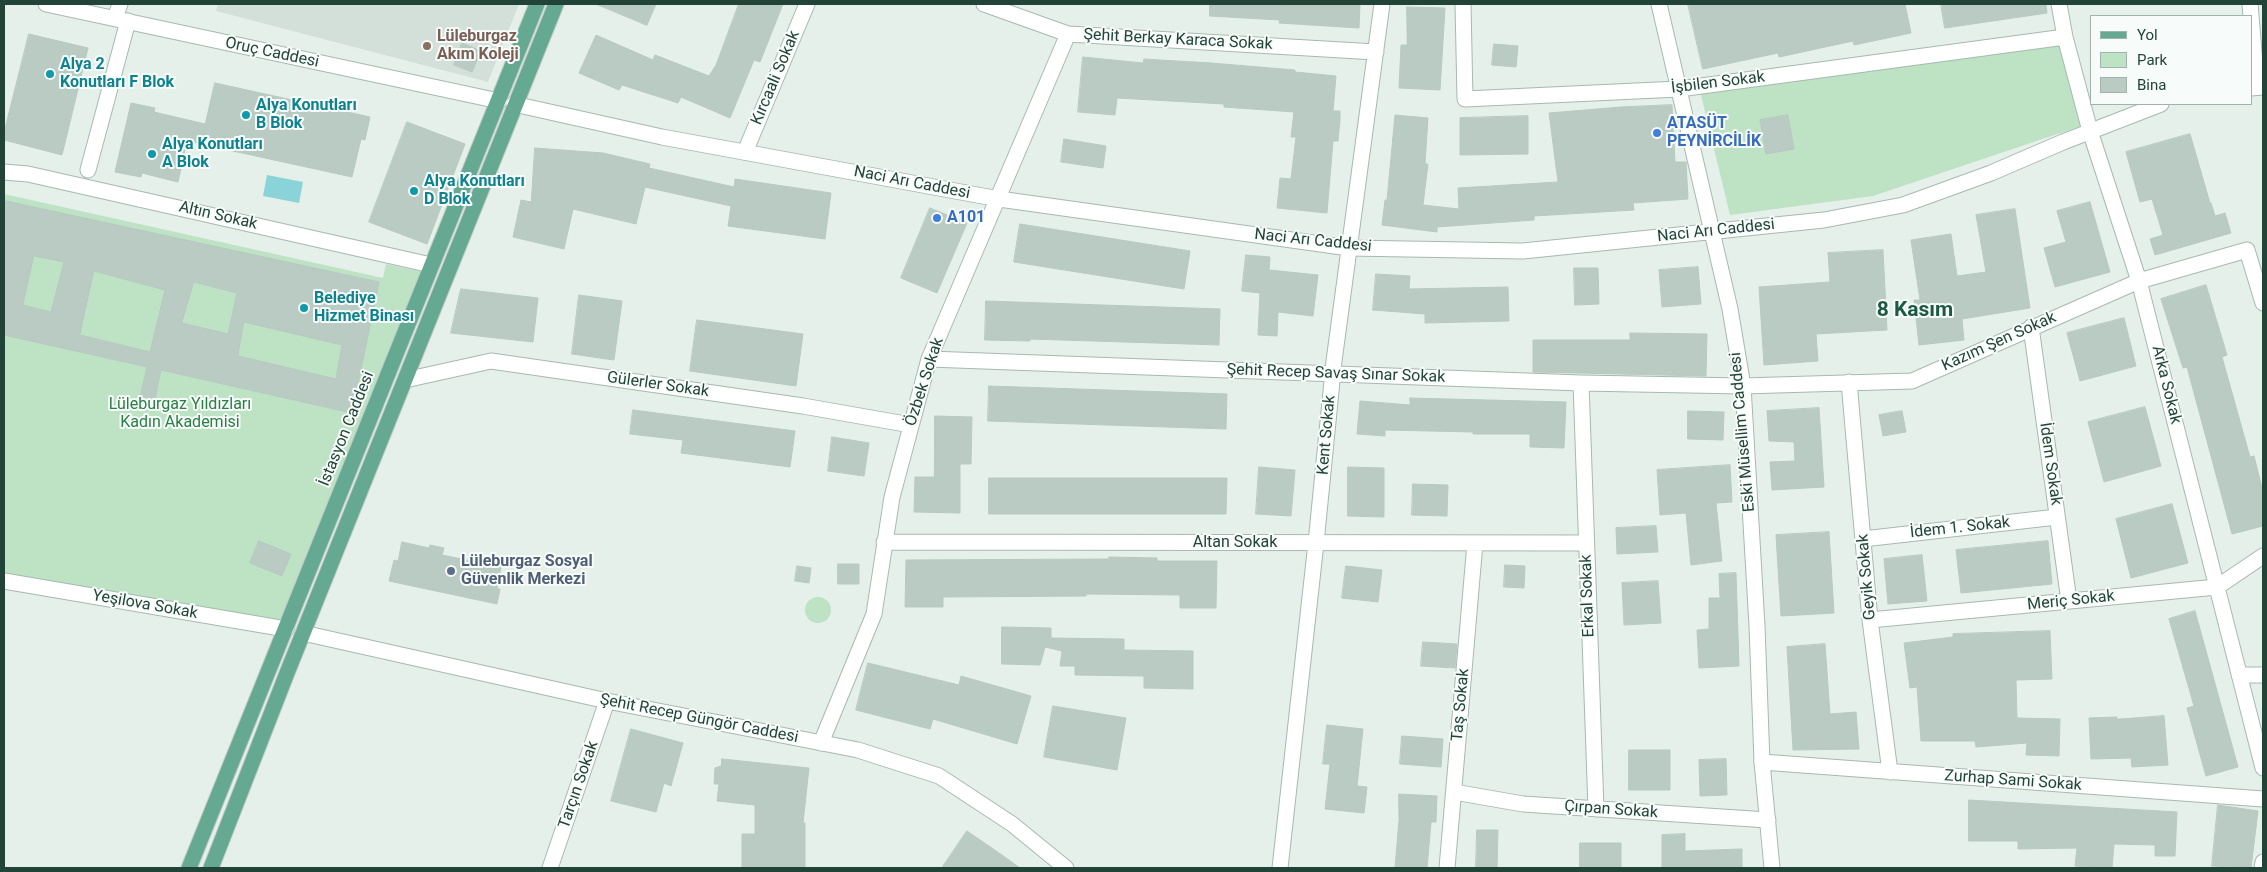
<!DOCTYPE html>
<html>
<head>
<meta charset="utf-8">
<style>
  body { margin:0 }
  #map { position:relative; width:2267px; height:872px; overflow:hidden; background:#e5f0ea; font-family:Roboto,sans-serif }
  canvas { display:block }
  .frame { position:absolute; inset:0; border:5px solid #224438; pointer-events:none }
  .legend { position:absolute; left:2090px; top:15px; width:162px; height:90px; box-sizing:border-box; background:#f7fbf9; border:1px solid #a2b2ac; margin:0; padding:6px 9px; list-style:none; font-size:15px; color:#224438 }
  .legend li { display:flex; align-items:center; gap:10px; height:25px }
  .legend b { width:25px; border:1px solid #a2b2ac }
</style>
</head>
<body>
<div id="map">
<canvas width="2267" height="872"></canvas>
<div class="frame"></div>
<ul class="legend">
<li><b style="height:6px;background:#66a993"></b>Yol</li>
<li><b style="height:14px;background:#bde2c4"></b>Park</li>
<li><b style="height:14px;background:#bacbc3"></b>Bina</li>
</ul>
</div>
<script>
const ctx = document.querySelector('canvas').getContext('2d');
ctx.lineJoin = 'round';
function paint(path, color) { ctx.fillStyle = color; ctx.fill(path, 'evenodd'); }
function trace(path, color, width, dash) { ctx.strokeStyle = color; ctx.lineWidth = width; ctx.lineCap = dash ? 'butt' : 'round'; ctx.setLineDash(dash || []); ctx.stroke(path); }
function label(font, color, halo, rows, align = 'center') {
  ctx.font = font + ' Roboto,sans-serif'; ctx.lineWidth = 4; ctx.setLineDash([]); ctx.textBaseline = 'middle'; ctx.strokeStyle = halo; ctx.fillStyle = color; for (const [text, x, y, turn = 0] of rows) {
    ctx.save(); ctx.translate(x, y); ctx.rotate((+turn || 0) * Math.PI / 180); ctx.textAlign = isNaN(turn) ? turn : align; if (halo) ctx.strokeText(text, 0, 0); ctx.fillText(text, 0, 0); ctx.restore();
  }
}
paint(new Path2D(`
  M218,4h301l-31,78 -272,-71z`), '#d3e0d9');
paint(new Path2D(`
  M2059,42l25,83 -211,71 -143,19 -30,-124z
  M4,194l379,84 3,-14 37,8 -140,351 -279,-49z
  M805 610a13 13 0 1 1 26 0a13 13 0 1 1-26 0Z`), '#bde2c4');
paint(new Path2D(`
  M267,175l36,7 -4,21 -36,-7z`), '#89d3d9');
const building = new Path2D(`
  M596,4h60l-9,21z
  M739,4h44l-23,58 -6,-2 -24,58 -49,-21 -3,6 -56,-18 -3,5 -40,-17 17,-38 57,25 2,-5 54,21 7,-11z
  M1210,4l150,1 -1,23 -80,-5 1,-3 -70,-4z
  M1688,4h217l6,29 -57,12 -1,-4 -74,16 -1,-4 -75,16z
  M1941,4h105l1,9 -102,15z
  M1407,7l38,1 -5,82 -41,-2 2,-43h6z
  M29,34l59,14 -26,107 -58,-15v-7z
  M462,43l19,8 -9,21 -18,-7z
  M1494,44l24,2 -2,21 -24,-2z
  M1083,57l60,6 1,-4 67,4 84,7v2l41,4 -3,35h7v9l-2,21h-5l-6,72 -50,-5 3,-30 11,1 5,-42h-5l3,-25 -70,-5v-3l-107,-6 -2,17 -37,-3z
  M215,83l155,34 -5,23 -4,-1 -9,38 -165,-36 -9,41 -36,-9 -1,4 -26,-5 16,-69 24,5 -1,4 51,12z
  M1672,105l3,57h11l2,37 -55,4 1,7 -100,6v4l-97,7v5l-55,-7 3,-25h2l8,-85 33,3 -3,46h3l-5,41 36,4 -1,-21 100,-6 -9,-69 72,-6z
  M1788,115l6,34 -28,5 -6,-34z
  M1528,116v38l-68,1v-37z
  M407,122l58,22 -38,100 -58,-22z
  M2190,134l20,69h1l4,13 10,-3 6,20 -76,22 -5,-16 13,-4 -11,-36 -12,3 -14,-50z
  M1064,139l42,7 -3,22 -42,-6z
  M535,148l68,5 47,11 -1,4 85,19 1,-8 96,14 -6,46 -97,-13 3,-20 -86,-19 -9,37 -63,-15 -9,40 -51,-12 8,-37 10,2z
  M6,201l373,81 -27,131 -191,-43 -8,39 -8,-2 -7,-2 9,-38 -143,-32v-125zM34,256l30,6 -13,50 -28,-7zM94,271l71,19 -15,62 -70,-17zM194,282l43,11 -9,41 -46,-11zM244,322l98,23 -6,34 -98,-23z
  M2090,202l20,70 -55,15 -11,-39 22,-6 -9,-31z
  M930,208l37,15 -30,70 -36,-15z
  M2015,209l15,99 -68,11 2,21 -45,5 -5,-45h6l-9,-60 40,-6 6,42 29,-4 -10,-57z
  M1020,224l170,27 -6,38 -170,-27z
  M1883,250l4,80 -71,4 2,27 -54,4 -5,-78 71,-5 -2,-29z
  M1246,255l24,2 -1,13 49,5 -5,41 -35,-4 -1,24 -19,-1 2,-42 -18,-2z
  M1698,267l3,37 -39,3 -3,-37z
  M1574,268h24l1,36 -24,1z
  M1376,274l34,2 -1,13 99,-2 1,34 -84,2v-9l-52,-4z
  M2206,285l21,70 -5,2 28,100 4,-1 9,36v34l-31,8 -45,-167 -4,1 -22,-69z
  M461,289l77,9 -5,44 -82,-9z
  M579,295l43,6 -8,59 -42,-6z
  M986,301l234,8 -1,36 -189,-6v2l-45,-1z
  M2124,318l12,48 -56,15 -13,-48z
  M697,320l106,14 -7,52 -106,-15z
  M1630,333l77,1 -1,42 -173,-4v-32h97z
  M989,386l238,8 -1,35 -238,-8z
  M1410,398l156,4 -2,46 -34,-1v-13h-57v-2l-88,-2v6l-28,-2 3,-33 50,4z
  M2145,407l16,59 -57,16 -16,-60z
  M1819,408l5,79 -52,3 -2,-28 25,-1 -1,-19 -25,-1 -2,-30z
  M633,410l162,21 -5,36 -109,-14 2,-13 -53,-6z
  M1688,411l36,1 -1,28 -35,-1z
  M1902,411l4,21 -23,4 -4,-21z
  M935,416l37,1 -1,47h-11v49l-46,-1 1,-35h19z
  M832,437l37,6 -5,33 -36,-5z
  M1730,465l2,37 -16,1 6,58 -31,4 -5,-52 -26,2 -3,-45z
  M1259,467l36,3 -4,46 -35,-2z
  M1348,467l36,1v49l-36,-1z
  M989,478h238l-1,36h-237z
  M1413,484l35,1 -1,31 -35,-1z
  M2172,504l16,59 -57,15 -15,-59z
  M1656,526l2,26 -41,2 -1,-26z
  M1829,532l5,81 -53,3 -5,-81z
  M259,541l32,13 -9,22 -32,-13z
  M2048,541l4,43 -91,9 -5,-43z
  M402,542l27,6 1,-3 14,3 -2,7 59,12 -4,22h3l-3,15 -108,-23 5,-21 4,1z
  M1922,555l5,46 -39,3 -4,-45z
  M1109,557l48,1v3h60l-1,47h-36v-13l-94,-1v2l-143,1v10h-38l1,-47 203,-1z
  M838,564h21v20h-21z
  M1505,565l20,1 -1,22 -20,-1z
  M797,566l14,2 -2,15 -14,-2z
  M1346,566l36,4 -4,32 -36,-4z
  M1736,573l3,93 -40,2 -2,-38 12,-1v-31h11l-1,-24z
  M1658,581l3,42 -37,2 -2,-42z
  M2195,611l43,156 -32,9 -19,-68 7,-2 -25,-87z
  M1002,627l49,1v10l73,1v11l69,1v38l-49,-1v-12l-69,-1v-9h-15l2,-15 -17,-4 -5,18 -38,-1z
  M2050,631l2,48 -36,1 1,38 43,1 -1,37 -33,-1 1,-12 -51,4 -1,-6h-54l-4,-54 -7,1 -6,-45 49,-6v-3z
  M1423,642l34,2 -2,24 -34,-2z
  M1825,644l5,70 26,-2 3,37 -66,1 -6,-103z
  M868,663l91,22 2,-9 70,20 -14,48 -84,-25 -3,10 -74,-19z
  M1053,706l73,12 -9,52 -73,-13z
  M2164,716l4,49 -36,2 -1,-9 -40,1 -2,-41 28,-1v2z
  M1327,725l36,4 -6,57 10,1 -3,26 -39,-4 5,-45h-7z
  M631,729l52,14 -12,43 -7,-3 -8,29 -45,-11z
  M1402,736l41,3 -2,28 -41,-3z
  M1629,750h41v40h-41z
  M722,759l87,9 -6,55h2v45h-63v-34h13v-29l-38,-4 2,-17h-5l1,-16 6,-2z
  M1726,759l1,36 -27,1 -1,-36z
  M1399,794l38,2 -1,26h-5l-4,46h-32l4,-48z
  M1969,800l208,12 -2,44h-20v-11l-41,-1 -2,24h-16l-21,-2 2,-18 -59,1v-8h-49z
  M2218,805l40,6 -7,57 -39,-2z
  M1477,830h21l-1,38h-21z
  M967,831l35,24 18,13h-78z
  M1685,834v17l57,-2v19h-80v-33z
  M1580,843h41v25h-41z`);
paint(building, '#bacbc3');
trace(building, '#b7cac1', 1);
const minor = new Path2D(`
  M984,4l84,30 308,18
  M1463,4l2,95 214,-10 386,-52
  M2059,4l6,33 25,94 49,150 124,487
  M2250,4l7,83
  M115,18l5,-14
  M745,152l62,-148
  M88,170l40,-149
  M4,172l24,2 403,91
  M2031,327l38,274
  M929,359l652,24 162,3 169,-5 227,-100 108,-31 16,53
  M405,380l86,-19 312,45 108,19
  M1849,382l21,238 20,152
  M1581,383l15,426
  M1863,539l194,-22
  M884,542l702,1
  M4,581l282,48
  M1870,620l347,-33 46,-31
  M2239,675h24
  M821,743l53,-129 18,-117 37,-138 139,-325
  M1762,762l501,37
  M1454,792l69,12 245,16
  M550,868l57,-167
  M1280,868l36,-325 18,-182 48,-357
  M1447,868l28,-325
  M2262,868l1,-6`);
const tertiary = new Path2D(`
  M46,4l453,97
  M1659,4l71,305 13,77 14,240 5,136 10,106
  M2251,88l12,-1
  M514,104l148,33 337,62 350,49 174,3 301,-31 79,-15 88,-32 72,-31 98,-38
  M303,633l304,68 251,49 81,26 73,48 54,44`);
const primary = new Path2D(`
  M189,868l348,-864
  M211,868l76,-195 269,-669`);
trace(minor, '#a7b9b1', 17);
trace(tertiary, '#a7b9b1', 17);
trace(primary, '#c1cbc7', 17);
trace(minor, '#fff', 15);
trace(tertiary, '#fff', 15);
trace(primary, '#66a993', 15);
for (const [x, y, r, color] of [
  [427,46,5,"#8d6e63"],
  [50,74,5,"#0f9aa8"],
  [246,115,5,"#0f9aa8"],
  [1657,133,5,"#3f7fe0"],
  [152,154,5,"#0f9aa8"],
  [414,191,5,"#0f9aa8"],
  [937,218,5,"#3f7fe0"],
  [304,308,5,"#0f9aa8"],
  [451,571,5,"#5c6f8a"]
]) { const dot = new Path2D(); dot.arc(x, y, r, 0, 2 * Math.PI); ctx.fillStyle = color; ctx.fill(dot); trace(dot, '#f7fbf9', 2); }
label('bold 16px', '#785e54', '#f7fbf9', [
  ["Lüleburgaz",437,37],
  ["Akım Koleji",437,55]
], 'left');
label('16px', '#224438', '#f7fbf9', [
  ["Şehit Berkay Karaca Sokak",1178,40,3],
  ["Oruç Caddesi",272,53,12],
  ["Kırcaali Sokak",776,78,-67],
  ["İşbilen Sokak",1718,83,-7],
  ["Naci Arı Caddesi",912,183,11],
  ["Altın Sokak",218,216,13],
  ["Naci Arı Caddesi",1716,231,-6],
  ["Naci Arı Caddesi",1313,241,6],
  ["Kazım Şen Sokak",1999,342,-24],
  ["Şehit Recep Savaş Sınar Sokak",1336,374,2],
  ["Özbek Sokak",925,382,-72],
  ["Gülerler Sokak",658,385,8],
  ["Arka Sokak",2166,385,76],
  ["İstasyon Caddesi",347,429,-68],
  ["Eski Müsellim Caddesi",1743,432,-95],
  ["Kent Sokak",1327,435,-85],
  ["İdem Sokak",2050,464,82],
  ["İdem 1. Sokak",1960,528,-6],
  ["Altan Sokak",1235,543],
  ["Geyik Sokak",1867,577,-95],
  ["Erkal Sokak",1588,596,-92],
  ["Meriç Sokak",2071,601,-6],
  ["Yeşilova Sokak",145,605,10],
  ["Taş Sokak",1461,705,-85],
  ["Şehit Recep Güngör Caddesi",699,719,11],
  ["Zurhap Sami Sokak",2013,781,4],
  ["Tarçın Sokak",579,785,-71],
  ["Çırpan Sokak",1611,810,4]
]);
label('bold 16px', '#0d838f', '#f7fbf9', [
  ["Alya 2",60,65],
  ["Konutları F Blok",60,83],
  ["Alya Konutları",256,106],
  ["B Blok",256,124],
  ["Alya Konutları",162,145],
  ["A Blok",162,163],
  ["Alya Konutları",424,182],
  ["D Blok",424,200],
  ["Belediye",314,299],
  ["Hizmet Binası",314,317]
], 'left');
label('bold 16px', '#366cbe', '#f7fbf9', [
  ["ATASÜT",1667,124],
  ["PEYNİRCİLİK",1667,142],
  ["A101",947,218]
], 'left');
label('16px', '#287f43', '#f7fbf9', [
  ["Lüleburgaz Yıldızları",180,405],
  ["Kadın Akademisi",180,423]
]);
label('bold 16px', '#4e5e75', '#f7fbf9', [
  ["Lüleburgaz Sosyal",461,562],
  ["Güvenlik Merkezi",461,580]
], 'left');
label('bold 21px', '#1b5945', '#f7fbf9', [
  ["8 Kasım",1915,311]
]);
</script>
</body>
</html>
